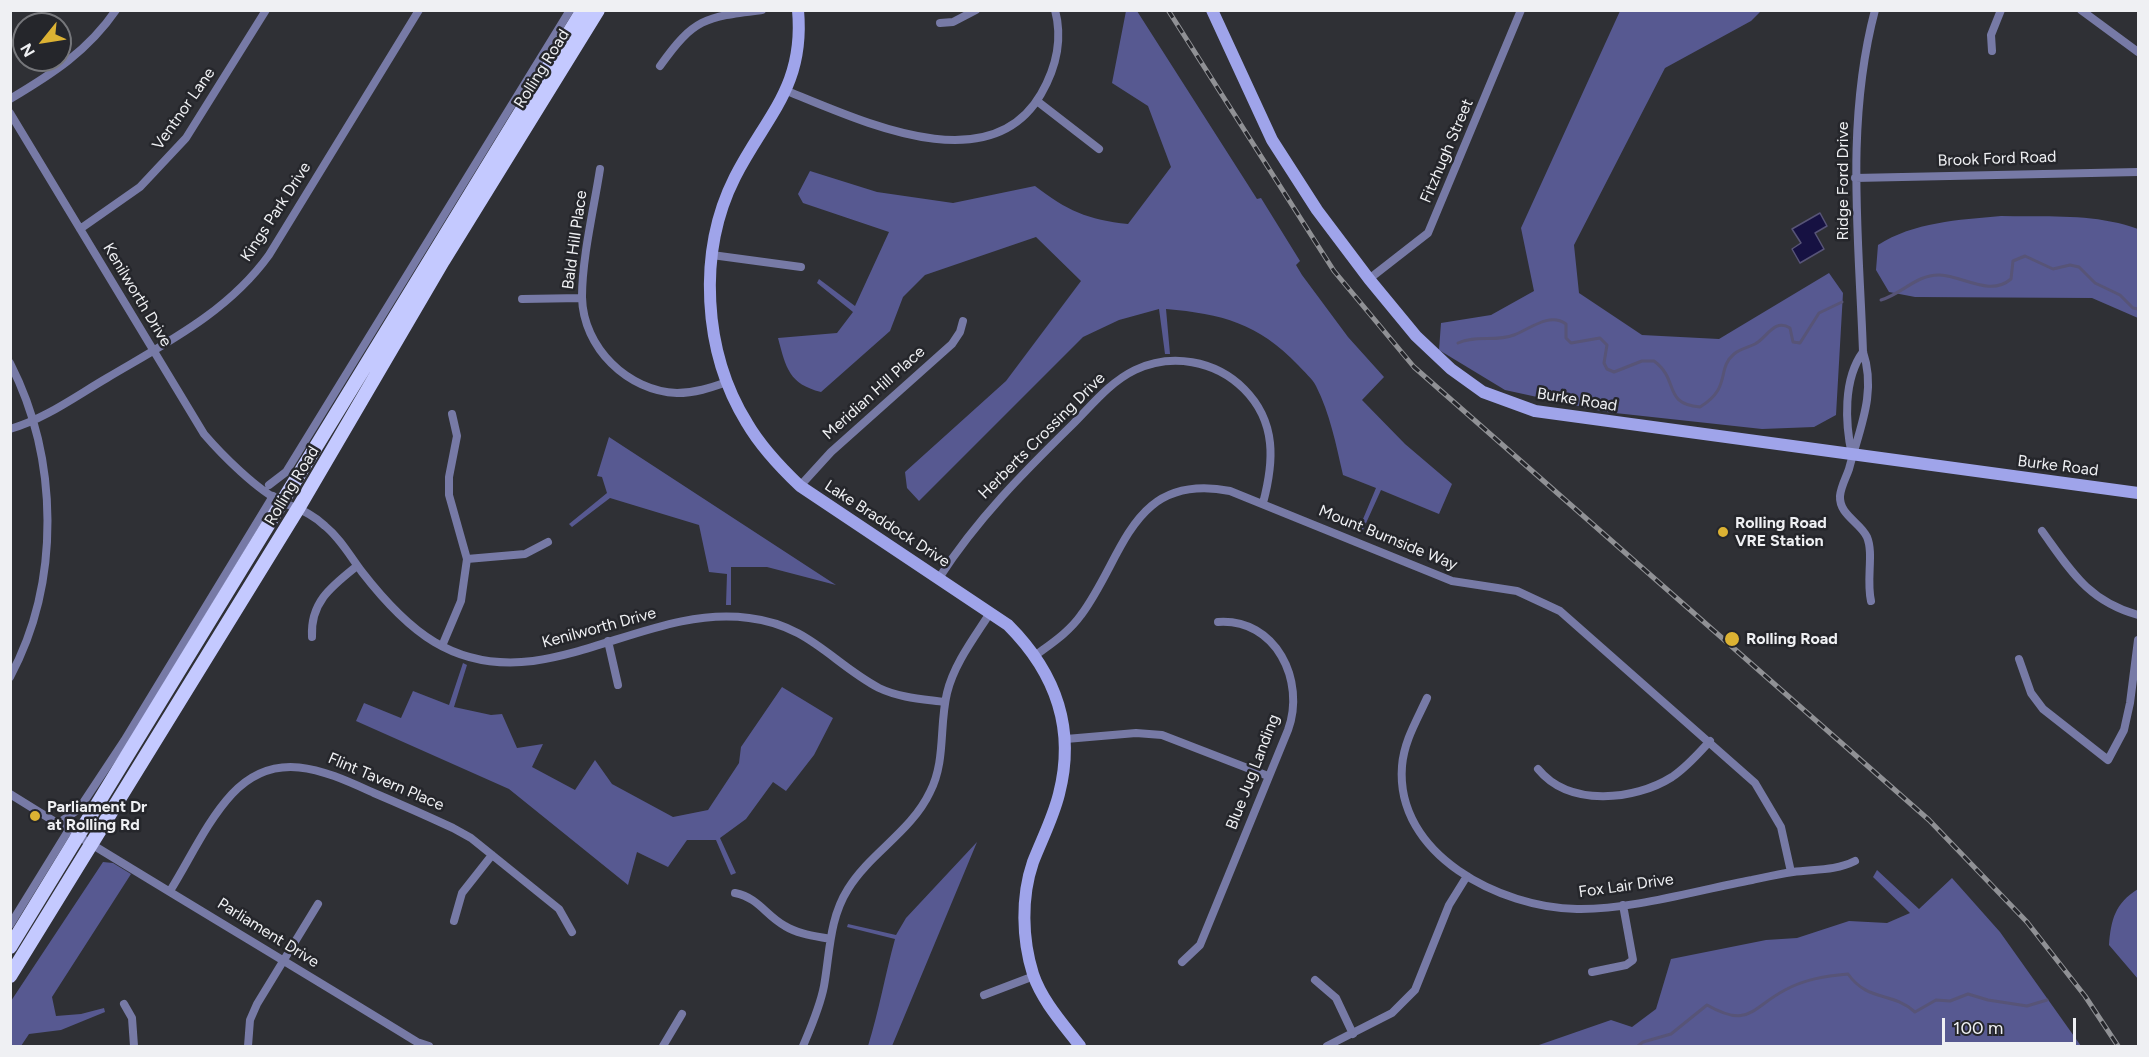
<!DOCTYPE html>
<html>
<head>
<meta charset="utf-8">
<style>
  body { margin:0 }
  #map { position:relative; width:2149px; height:1057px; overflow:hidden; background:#2f3035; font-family:Figtree,sans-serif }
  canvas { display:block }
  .frame { position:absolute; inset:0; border:12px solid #eff0f3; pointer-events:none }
  .north { position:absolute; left:12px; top:12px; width:60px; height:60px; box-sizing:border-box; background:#25262b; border:2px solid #76777b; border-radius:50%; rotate:240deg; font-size:16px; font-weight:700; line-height:24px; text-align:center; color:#eff0f3 }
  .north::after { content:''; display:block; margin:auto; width:21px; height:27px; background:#dcb233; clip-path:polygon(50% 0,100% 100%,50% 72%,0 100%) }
  .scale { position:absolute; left:1942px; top:1018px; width:134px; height:27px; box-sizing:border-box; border:3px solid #eff0f3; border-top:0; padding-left:8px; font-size:18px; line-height:21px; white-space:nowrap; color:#eff0f3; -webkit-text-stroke:4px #25262b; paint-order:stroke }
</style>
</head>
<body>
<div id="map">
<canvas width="2149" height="1057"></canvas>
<div class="frame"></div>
<div class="north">N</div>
<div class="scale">100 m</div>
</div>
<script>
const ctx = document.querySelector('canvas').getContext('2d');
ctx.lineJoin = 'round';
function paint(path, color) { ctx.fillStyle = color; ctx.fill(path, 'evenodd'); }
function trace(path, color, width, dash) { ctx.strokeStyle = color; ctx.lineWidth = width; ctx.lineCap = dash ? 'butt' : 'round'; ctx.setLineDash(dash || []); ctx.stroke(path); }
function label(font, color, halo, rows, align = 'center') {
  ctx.font = font + ' Figtree,sans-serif'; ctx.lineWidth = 5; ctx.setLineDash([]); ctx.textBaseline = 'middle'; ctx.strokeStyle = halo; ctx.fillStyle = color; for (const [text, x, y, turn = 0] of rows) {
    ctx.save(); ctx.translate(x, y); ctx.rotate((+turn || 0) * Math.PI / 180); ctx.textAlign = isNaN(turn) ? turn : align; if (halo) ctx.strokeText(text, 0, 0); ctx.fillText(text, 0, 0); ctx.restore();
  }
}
paint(new Path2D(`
  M1126,11h11l120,188 4,-1 39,63 -4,4 6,10 46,62 36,40 -22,23 43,44 47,40 -13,30 -58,-24 -19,42 -4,-1 18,-43 -33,-13c-7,-31 -13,-61 -27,-89 -4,-8 -12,-14 -18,-21 -40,-42 -76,-51 -132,-56l4,45h-5l-6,-45 -40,11 -36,17 -164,164 -12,-13 -2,-16 101,-91 75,-100 -45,-44 -111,38 -22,22 -13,34 -69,61c-32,-8 -35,-24 -43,-54l59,-5 16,-21 -36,-29 2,-4 36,27 34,-74 -86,-29 -5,-9 12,-23 67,21 76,11 82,-17c31,24 53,34 93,38l43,-57 -23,-61 -36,-23z
  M1620,11h141l-10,10 -86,47 -91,177 5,48 63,42 77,4 110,-66 14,20 -7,122 -22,12 -52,2 -156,-17 -101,-22 -66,-40 2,-27 50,-8 43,-24 -13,-63z
  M2001,216c45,1 94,-3 137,13v89l-46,-20 -177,-1 -26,-5 -13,-22 2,-25c36,-23 80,-25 123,-29z
  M609,437l227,148 -69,-18h-36v38h-5l1,-31 -18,-2 -10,-47 -89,-27 -38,29 -3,-3 38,-31 -5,-16 -5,-1z
  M463,663l4,2 -13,42 37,8 11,-1 15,34 26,-4 -11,23 43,23 20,-30 17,24 61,33 35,-7 31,-47 2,-16 41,-60 51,31 -19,37 -28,36 -13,-9 -27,37 -26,19 16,35 -5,2 -15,-35h-29l-19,27 -31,-15 -9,33 -119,-96 -153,-68 8,-18 37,15 12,-27 36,14z
  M977,842l-85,204h-24c11,-35 17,-71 27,-107l-48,-12 1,-3 48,11 10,-17z
  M103,862l10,1 18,11 -79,123 4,19 25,-2 23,-6 1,4 -44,18 -32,4 -8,12h-10v-45z
  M1877,870l42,39 33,-31 48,54 81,114h-545l75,-26 21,7 24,-18 15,-50 95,-19 31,-2 52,-17 38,2 23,-10 -37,-36z
  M2138,889v90l-29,-34c2,-25 6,-42 29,-56z`), '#575991');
const water = new Path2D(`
  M1820,213l7,13 -12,7 9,16 -24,14 -8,-14 9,-6 -9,-14z`);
paint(water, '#161142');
trace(water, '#575477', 1.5);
trace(new Path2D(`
  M1881,300c21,-6 36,-26 59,-25 23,1 50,22 71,4l2,-18 12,-5 28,13 17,-4 9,2 16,16 25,12 13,13 5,1
  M1458,343c17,-8 38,-1 56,-8 16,-6 35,-23 52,-11v14l5,5 29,-5 7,7 -3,18 3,6 7,3 28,-11h12c26,19 8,43 46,46 32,-19 16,-38 34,-53 6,-5 15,-7 21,-10 12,-6 19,-26 35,-16l3,14 7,1 19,-30 23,-11
  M1638,1046l5,-4 28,-8 36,-29c42,24 44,3 78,-15 20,-11 41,-14 63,-16 20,28 43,17 67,38l21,-12 14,1 18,-7 20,6 39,6 20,-6`), '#575477', 3);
trace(new Path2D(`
  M2081,10l57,42
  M940,23l13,-1 23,-12
  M1992,51l-1,-16 10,-25
  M660,66c34,-48 45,-49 102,-56
  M787,91c71,28 202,93 254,3 15,-26 22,-54 14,-84
  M10,99c42,-25 78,-48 106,-89
  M1037,101l62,48
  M10,113l194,321c18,21 53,56 78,68 18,8 28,10 43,24 15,12 25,30 37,46 45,58 91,99 171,89 73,-10 141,-53 216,-43 60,7 83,45 130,70 21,10 44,11 66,14
  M600,169c-6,39 -18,89 -18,128 1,51 46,94 95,96 18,0 33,-5 50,-11
  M1855,178l283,-6
  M80,229l60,-42 46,-49 80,-128
  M712,255l89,12
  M1369,279l59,-46 93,-223
  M522,299l60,-1
  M10,363c49,96 51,219 0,314
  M10,429c35,-10 66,-33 97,-51 59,-35 121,-66 162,-123l150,-245
  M1852,455c-7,-32 -9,-76 11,-103
  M269,485l17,-13 284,-462
  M800,486l31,-34 121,-108 8,-12 3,-11
  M2042,531c29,40 46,70 96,84
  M467,559l58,-5 23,-12
  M939,578c38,-59 85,-106 134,-154 19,-19 37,-42 62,-54 36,-17 80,-10 109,19 33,33 30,73 19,114
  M1871,601c-5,-22 3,-47 -4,-64 -7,-15 -28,-22 -27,-41 1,-10 6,-18 9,-27 10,-39 28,-76 14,-117 -4,-114 -18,-229 12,-342
  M312,637c-2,-35 20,-51 45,-71
  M608,641l10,44
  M442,646l19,-45 6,-42 -18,-64v-18l8,-41 -5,-22
  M1036,655c16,-12 33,-23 45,-40 44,-59 50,-143 149,-124l222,90 65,10 43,20 195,172 26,44 10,45
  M2019,659l12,34 12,16 65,51 16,-30 6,-27 8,-63
  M1427,698c-10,22 -23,43 -25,68 -7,89 99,142 175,143 54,1 121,-19 175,-29 14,-3 27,-6 41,-8 21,-3 42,-1 62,-11
  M1066,739l70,-6 26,2 106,41
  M1538,769c31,38 96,32 134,8 15,-10 26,-23 38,-36
  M10,794c135,84 272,165 407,248l12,4
  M63,820l16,-11 45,-68 149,-245
  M170,891c20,-32 37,-70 62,-97 44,-47 93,-23 142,-1 26,11 53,23 79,35l18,10 88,71 13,23
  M735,893c24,5 30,22 50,33 13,8 30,10 45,13
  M454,921l8,-28 30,-38
  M10,925l58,-94
  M1182,962l18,-17 88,-215c18,-49 -12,-112 -70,-108
  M1592,972l34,-7 7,-5 -10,-55
  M1315,980l21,18 17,36
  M984,995l50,-19
  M124,1004l8,14 2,28
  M248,1046l2,-26 7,-16 61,-100
  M663,1046l19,-32
  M803,1046c8,-19 17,-39 21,-60 6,-33 5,-67 24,-97 22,-36 63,-57 82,-97 16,-31 9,-66 17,-99 7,-29 27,-55 43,-80
  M1327,1046l65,-33 23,-23 34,-85 18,-29`), '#777aa6', 8);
trace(new Path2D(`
  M798,10c7,77 -32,106 -63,167 -38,75 -32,175 12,246 14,24 33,44 53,63l208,139c47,47 68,103 51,169 -6,24 -17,45 -26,68 -12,35 -11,77 0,112 9,27 31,51 47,72
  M1212,10l60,130 45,70 52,69 47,57 35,33 32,23 52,19 603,82`), '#9fa4ea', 12);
trace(new Path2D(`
  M10,947l573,-937
  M10,976l289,-469 144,-246 155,-251`), '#c4c9ff', 14);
const rail = new Path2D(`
  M1168,10l166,261 80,96 515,453 98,102 58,74 33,50`);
trace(rail, '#909195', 5);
trace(rail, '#25262b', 3, [9]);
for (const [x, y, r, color] of [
  [1723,532,6,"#dcb233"],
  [1732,639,8,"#dcb233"],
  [35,816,6,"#dcb233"]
]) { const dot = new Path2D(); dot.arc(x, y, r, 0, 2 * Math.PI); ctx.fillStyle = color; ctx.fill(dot); trace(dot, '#25262b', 2); }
label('16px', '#eff0f3', '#25262b', [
  ["Rolling Road",542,69,-58],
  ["Ventnor Lane",184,109,-55],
  ["Fitzhugh Street",1447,151,-67],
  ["Brook Ford Road",1997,159,-2],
  ["Ridge Ford Drive",1843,181,-90],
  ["Kings Park Drive",276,212,-57],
  ["Bald Hill Place",575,240,-82],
  ["Kenilworth Drive",137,295,59],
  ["Meridian Hill Place",874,393,-42],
  ["Burke Road",1577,400,9],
  ["Herberts Crossing Drive",1042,436,-45],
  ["Burke Road",2058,466,7],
  ["Rolling Road",292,486,-59],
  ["Lake Braddock Drive",887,524,33],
  ["Mount Burnside Way",1388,538,22],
  ["Kenilworth Drive",599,628,-15],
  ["Blue Jug Landing",1253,772,-69],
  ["Flint Tavern Place",386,782,23],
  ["Fox Lair Drive",1626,886,-8],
  ["Parliament Drive",268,933,32]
]);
label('bold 16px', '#eff0f3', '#25262b', [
  ["Rolling Road",1735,523],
  ["VRE Station",1735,541],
  ["Rolling Road",1746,639],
  ["Parliament Dr",47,807],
  ["at Rolling Rd",47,825]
], 'left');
</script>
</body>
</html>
